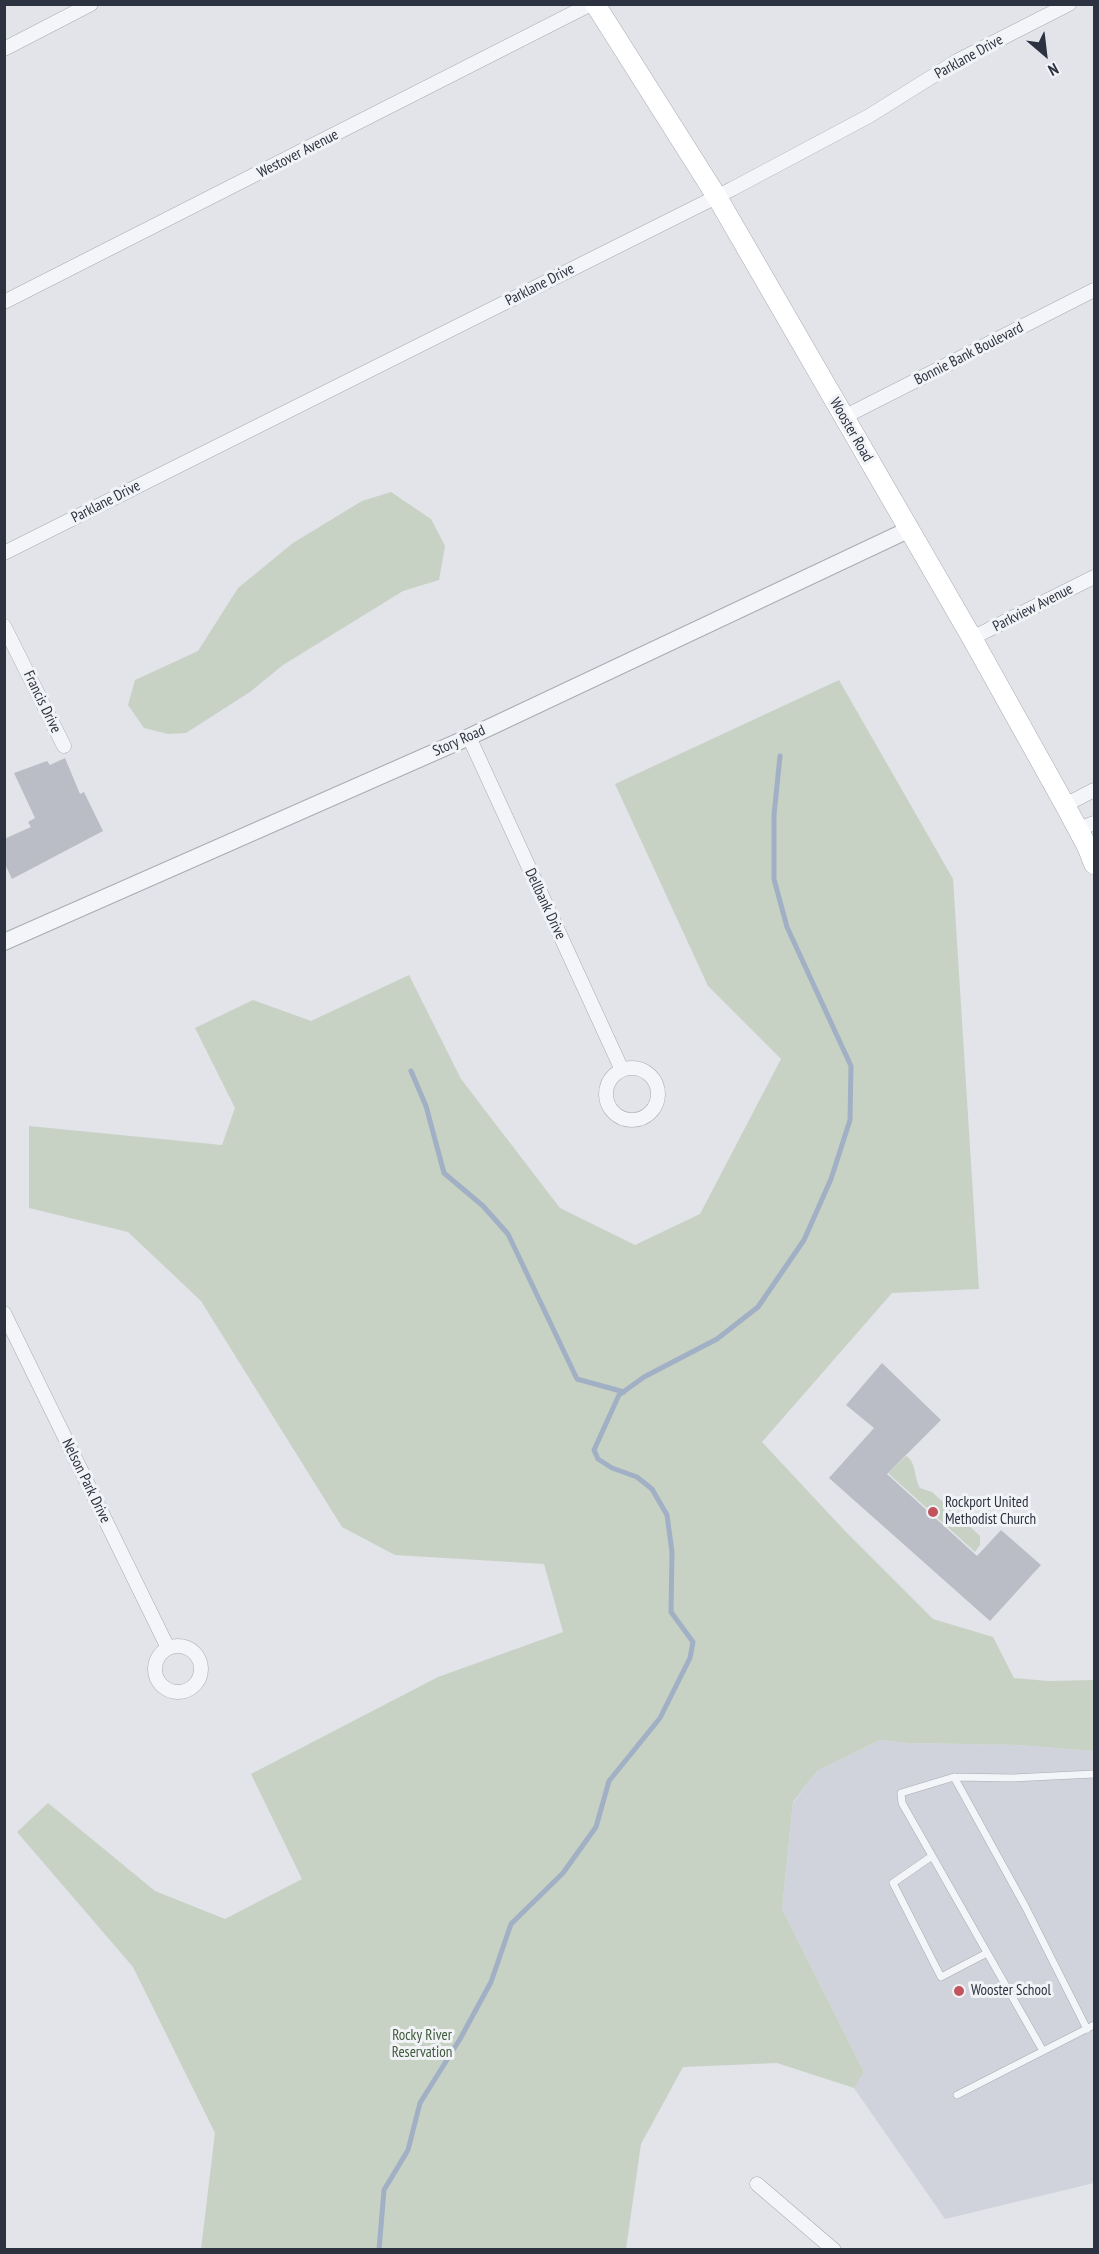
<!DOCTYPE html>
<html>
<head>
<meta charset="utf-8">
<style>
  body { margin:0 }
  #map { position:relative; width:1099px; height:2254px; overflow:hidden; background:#e2e4e9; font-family:"PT Sans Narrow",sans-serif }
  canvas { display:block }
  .frame { position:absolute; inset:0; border:6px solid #2c323f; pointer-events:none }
  .north { position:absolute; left:1015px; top:24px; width:60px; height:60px; -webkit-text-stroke:4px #f2f3f7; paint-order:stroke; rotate:152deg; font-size:16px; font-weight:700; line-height:24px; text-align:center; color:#2c323f }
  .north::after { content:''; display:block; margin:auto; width:21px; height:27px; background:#2c323f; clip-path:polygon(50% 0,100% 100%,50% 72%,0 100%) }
</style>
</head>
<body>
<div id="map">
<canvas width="1099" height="2254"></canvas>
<div class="frame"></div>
<div class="north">N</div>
</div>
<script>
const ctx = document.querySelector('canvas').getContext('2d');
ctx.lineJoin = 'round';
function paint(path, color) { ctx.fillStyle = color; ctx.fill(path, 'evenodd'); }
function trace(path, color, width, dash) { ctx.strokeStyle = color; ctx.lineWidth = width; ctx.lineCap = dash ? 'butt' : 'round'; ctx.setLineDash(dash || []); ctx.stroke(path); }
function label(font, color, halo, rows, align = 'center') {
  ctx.font = font + ' "PT Sans Narrow",sans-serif'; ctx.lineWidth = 6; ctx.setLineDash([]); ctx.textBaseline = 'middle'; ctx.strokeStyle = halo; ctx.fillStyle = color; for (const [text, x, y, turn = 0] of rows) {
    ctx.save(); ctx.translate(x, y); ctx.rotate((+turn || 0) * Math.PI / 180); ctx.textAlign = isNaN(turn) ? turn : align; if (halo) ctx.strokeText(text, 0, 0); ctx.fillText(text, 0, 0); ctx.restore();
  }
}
paint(new Path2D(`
  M880,1740l28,3 109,2 77,6v432l-149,36 -91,-131 10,-16 -82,-163 11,-106 24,-32z`), '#d0d3db');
paint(new Path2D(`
  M391,492l40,27 14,27 -6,34 -36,11 -120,74 -33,27 -64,41 -18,1 -24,-6 -16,-23 7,-25 63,-29 40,-63 55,-45 69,-42z
  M839,680l114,199 26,410 -87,4 -130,149 83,89 88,88 60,18 21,41 34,3 46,-1v71l-77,-6 -109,-2 -28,-3 -63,31 -24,31 -11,107 82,163 -10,16 -77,-25 -94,4 -42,77 -15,105h-425l14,-116 -82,-166 -116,-135 31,-29 107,88 70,28 77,-40 -51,-105 187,-97 125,-45 -19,-68 -149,-9 -53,-28 -141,-226 -73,-69 -99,-24v-82l193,19 13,-37 -40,-80 58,-28 58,21 98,-46 52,104 99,129 75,37 65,-31 81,-155 -73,-73 -93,-202z
  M906,1456c10,5 8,22 14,32l12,4 48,44v9l-5,7 -87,-79z`), '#c7d2c4');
trace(new Path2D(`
  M411,1071l15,35 18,67 39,33 25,28 69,145 47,13
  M379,2250l5,-60 24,-40 12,-47 40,-64 31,-57 20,-58 52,-51 33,-46 13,-46 51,-63 30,-60 3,-16 -22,-30 1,-60 -5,-37 -15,-26 -15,-12 -25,-9 -14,-9 -4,-9 25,-55 25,-18 73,-38 41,-32 46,-67 27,-61 19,-59 1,-54 -64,-139 -13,-48v-64l6,-59`), '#a1b0c5', 5);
paint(new Path2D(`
  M65,758l15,36 4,-2 19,39 -91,48 -8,-17v-23l27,-12 -3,-5 7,-4 -21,-45 33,-12 3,4z
  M882,1363l59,57 -54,54 90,82 24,-26 40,35 -51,56 -161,-143 45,-50 -28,-23z`), '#babdc5');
const service = new Path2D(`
  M954,1777l71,129 62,123
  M932,1856l-39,27 48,94 46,-24
  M1043,2051l-141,-248 -1,-10 53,-16 58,1 82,-4
  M957,2095l137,-70`);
const minor = new Path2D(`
  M4,49l87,-45
  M4,302l587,-298
  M844,417l250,-127
  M4,553l728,-364 137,-73 88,-55 112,-57
  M4,626l60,120
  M972,638l122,-61
  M469,737l153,333
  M1065,805l29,-15
  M1079,829l15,-6
  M606 1094a26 26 0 1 1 52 0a26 26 0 1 1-52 0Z
  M4,1313l164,335
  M155 1669a23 23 0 1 1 46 0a23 23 0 1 1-46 0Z
  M757,2184l77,66`);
const tertiary = new Path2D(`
  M4,942l465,-205 439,-207`);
const secondary = new Path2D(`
  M595,4l122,193 255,441 93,167 22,41 7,18`);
trace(service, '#a8abb3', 8);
trace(minor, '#a8abb3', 15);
trace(tertiary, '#a8abb3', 18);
trace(secondary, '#a8abb3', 21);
trace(service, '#f4f5f8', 7);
trace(minor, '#f4f5f8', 14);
trace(tertiary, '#f4f5f8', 16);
trace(secondary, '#fff', 20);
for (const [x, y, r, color] of [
  [933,1512,6,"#c1545d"],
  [959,1991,6,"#c1545d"]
]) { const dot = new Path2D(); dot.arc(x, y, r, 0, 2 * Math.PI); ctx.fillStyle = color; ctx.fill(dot); trace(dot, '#f2f3f7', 2); }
label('15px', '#2c323f', '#f2f3f7', [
  ["Parklane Drive",969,57,-29],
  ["Westover Avenue",298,154,-27],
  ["Parklane Drive",540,285,-27],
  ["Bonnie Bank Boulevard",969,354,-27],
  ["Wooster Road",851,430,60],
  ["Parklane Drive",106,502,-27],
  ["Parkview Avenue",1033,608,-27],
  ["Francis Drive",42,702,64],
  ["Story Road",459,741,-24],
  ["Dellbank Drive",545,904,65],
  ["Nelson Park Drive",86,1481,64]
]);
label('15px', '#2c323f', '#f2f3f7', [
  ["Rockport United",945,1503],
  ["Methodist Church",945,1520],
  ["Wooster School",971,1991]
], 'left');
label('15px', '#3e5a3b', '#f2f3f7', [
  ["Rocky River",422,2036],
  ["Reservation",422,2053]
]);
</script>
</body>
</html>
